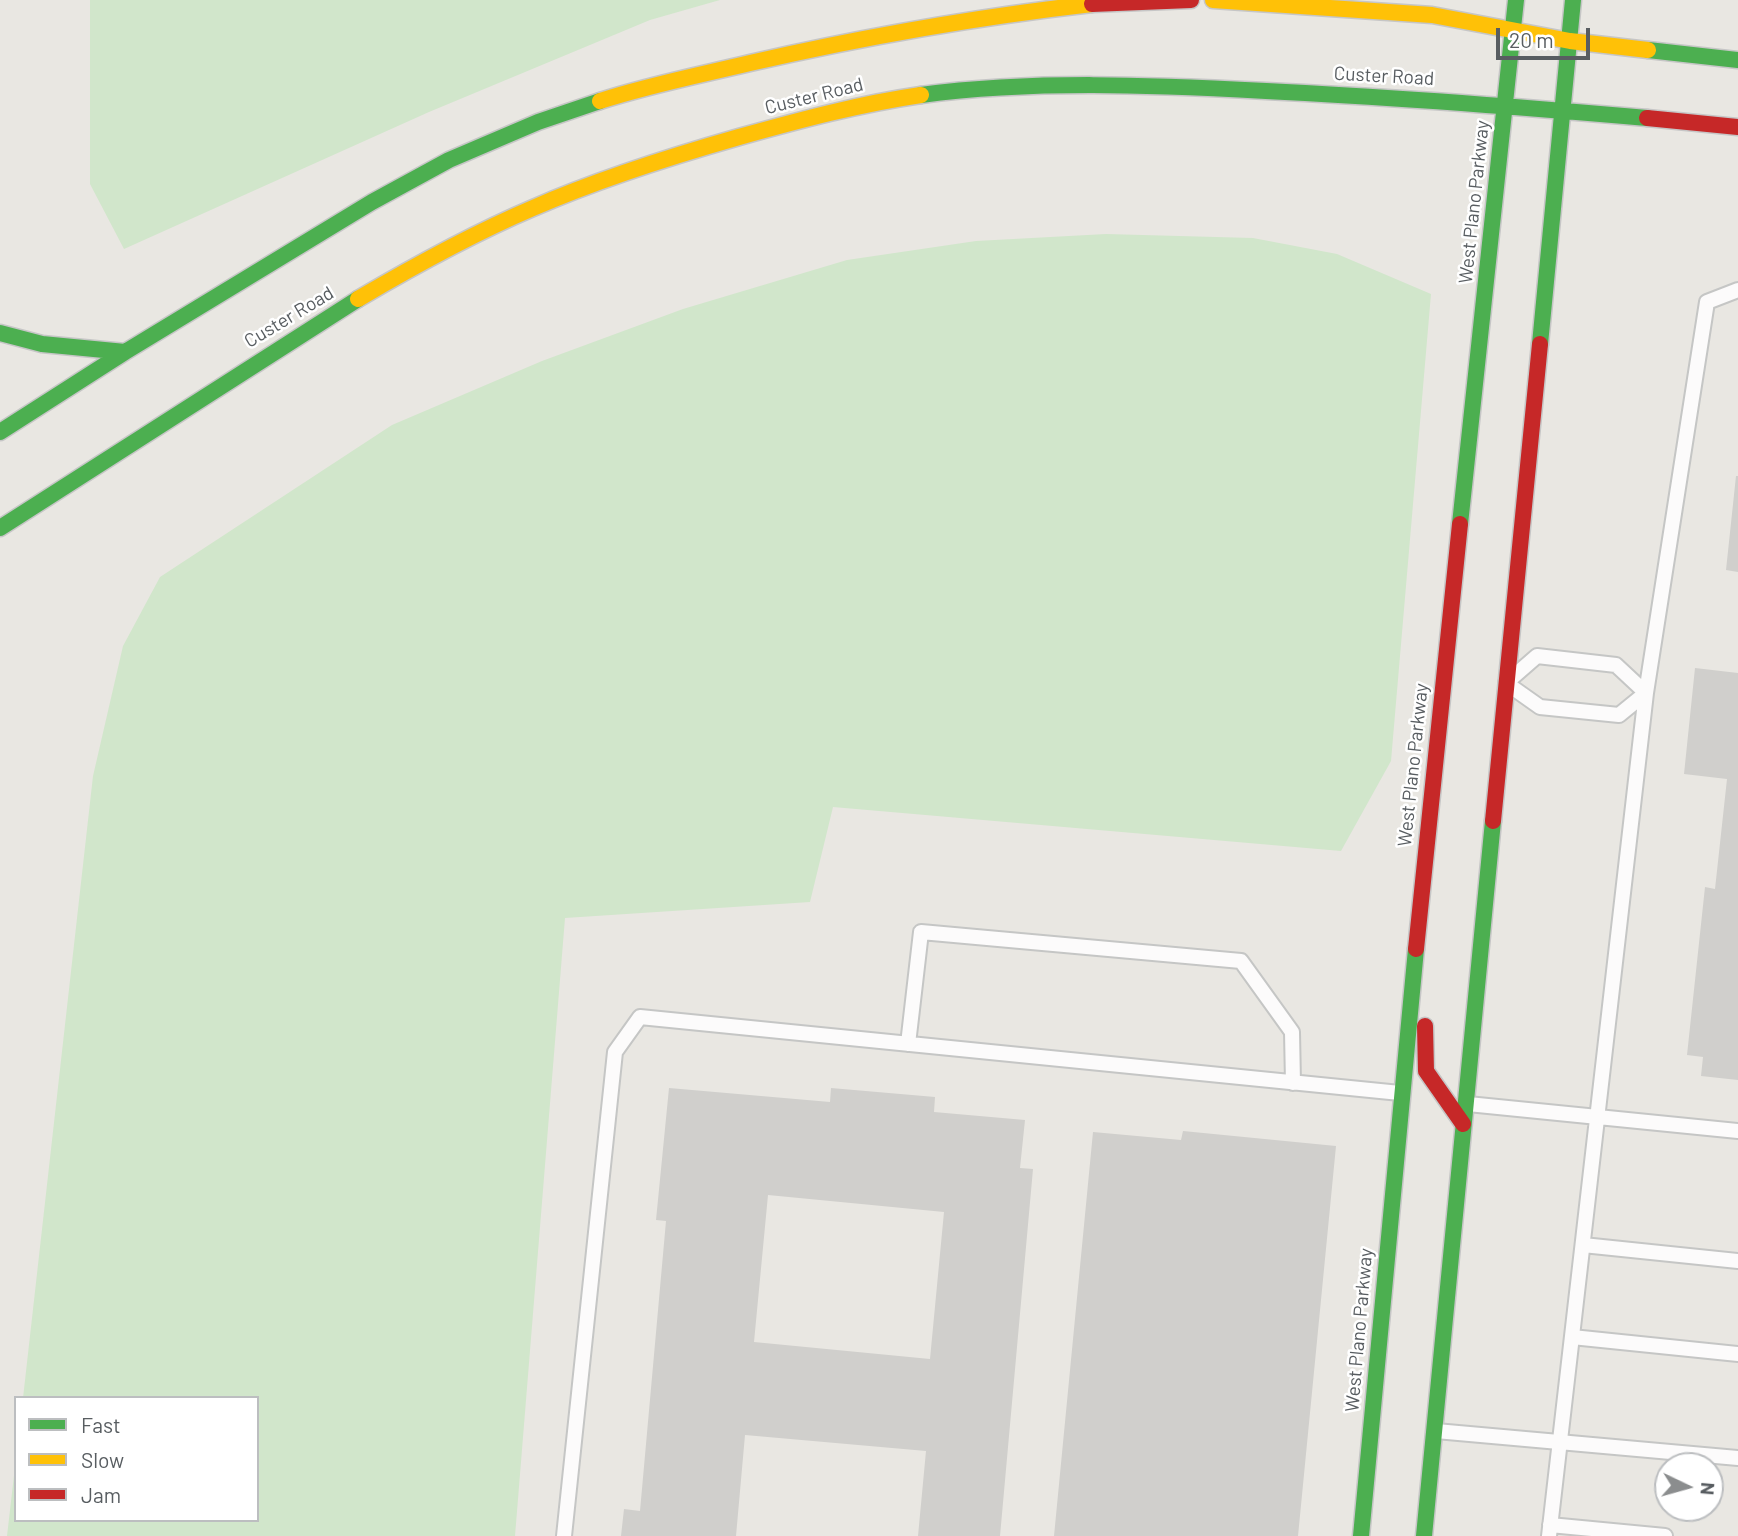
<!DOCTYPE html>
<html>
<head>
<meta charset="utf-8">
<style>
  body { margin:0 }
  #map { position:relative; width:1738px; height:1536px; overflow:hidden; background:#e9e7e2; font-family:Barlow,sans-serif }
  canvas { display:block }
  .legend { position:absolute; left:14px; top:1396px; width:245px; height:126px; box-sizing:border-box; background:#fff; border:2px solid #bcbec0; margin:0; padding:9px 12px; list-style:none; font-size:21px; color:#585d61 }
  .legend li { display:flex; align-items:center; gap:14px; height:35px }
  .legend b { width:35px; border:2px solid #bcbec0 }
  .north { position:absolute; left:1654px; top:1452px; width:70px; height:70px; box-sizing:border-box; background:#fff; border:2px solid #bcbec0; border-radius:50%; rotate:95deg; font-size:19px; font-weight:700; line-height:28px; text-align:center; color:#585d61 }
  .north::after { content:''; display:block; margin:auto; width:24px; height:32px; background:#8b8d8e; clip-path:polygon(50% 0,100% 100%,50% 72%,0 100%) }
  .scale { position:absolute; left:1496px; top:28px; width:94px; height:32px; box-sizing:border-box; border:4px solid #585d61; border-top:0; padding-left:9px; font-size:21px; line-height:24px; white-space:nowrap; color:#585d61; -webkit-text-stroke:5px #fff; paint-order:stroke }
</style>
</head>
<body>
<div id="map">
<canvas width="1738" height="1536"></canvas>
<ul class="legend">
<li><b style="height:9px;background:#4caf50"></b>Fast</li>
<li><b style="height:9px;background:#ffc107"></b>Slow</li>
<li><b style="height:9px;background:#c62828"></b>Jam</li>
</ul>
<div class="north">N</div>
<div class="scale">20 m</div>
</div>
<script>
const ctx = document.querySelector('canvas').getContext('2d');
ctx.lineJoin = 'round';
function paint(path, color) { ctx.fillStyle = color; ctx.fill(path, 'evenodd'); }
function trace(path, color, width, dash) { ctx.strokeStyle = color; ctx.lineWidth = width; ctx.lineCap = dash ? 'butt' : 'round'; ctx.setLineDash(dash || []); ctx.stroke(path); }
function label(font, color, halo, rows, align = 'center') {
  ctx.font = font + ' Barlow,sans-serif'; ctx.lineWidth = 5; ctx.setLineDash([]); ctx.textBaseline = 'middle'; ctx.strokeStyle = halo; ctx.fillStyle = color; for (const [text, x, y, turn = 0] of rows) {
    ctx.save(); ctx.translate(x, y); ctx.rotate((+turn || 0) * Math.PI / 180); ctx.textAlign = isNaN(turn) ? turn : align; if (halo) ctx.strokeText(text, 0, 0); ctx.fillText(text, 0, 0); ctx.restore();
  }
}
paint(new Path2D(`
  M90,0h630l-70,20 -221,92 -305,137 -34,-65z
  M1106,234l147,4 84,16 94,40 -40,467 -50,90 -508,-44 -23,95 -245,16 -50,618h-508l9,-78v62h241v-122h-234l70,-622 30,-130 37,-69 232,-152 150,-64 141,-52 164,-49 129,-19z`), '#d1e6cb');
paint(new Path2D(`
  M1736,476h2v96l-12,-2z
  M1695,668l43,5v407l-37,-4 2,-19 -16,-2 18,-168 10,2 12,-110 -43,-5z
  M669,1088l161,14 1,-14 104,9 -1,15 91,8 -5,48 13,1 -33,367h-82l8,-85 -181,-16 -9,101h-115l3,-27 16,2 26,-290 -10,-1zM768,1195l176,17 -14,147 -176,-17z
  M1183,1131l153,15 -38,390h-244l39,-404 88,8z`), '#d0cfcc');
const lane = new Path2D(`
  M1537,656l79,9 30,28 -27,22 -79,-8 -34,-24z
  M908,1044l13,-112 320,29 51,71 1,51
  M1468,1104l270,27
  M1583,1245l155,16
  M1572,1337l166,17
  M1436,1431l302,27
  M1550,1525l115,11
  M564,1536l51,-484 25,-35 760,76
  M1549,1536l97,-843 61,-391 31,-12`);
const fast = new Path2D(`
  M1648,50l90,10
  M921,95c114,-15 230,-10 345,-4 127,6 254,16 381,27
  M0,333l42,11 83,8
  M1540,344l33,-344
  M0,432l125,-80 247,-150 77,-42 89,-38 62,-21
  M1460,524l56,-524
  M0,528l358,-229
  M1361,1536l55,-587
  M1424,1536l69,-715`);
const slow = new Path2D(`
  M1213,0l219,15 138,26 78,9
  M600,101c49,-16 100,-26 150,-38 113,-26 227,-46 342,-59
  M358,299c56,-33 114,-65 175,-91 66,-29 136,-51 206,-71 61,-17 120,-33 182,-42`);
const jam = new Path2D(`
  M1092,4l99,-4
  M1647,118l91,9
  M1493,821l47,-477
  M1416,949l44,-425
  M1425,1026l1,45 37,53`);
trace(lane, '#c5c6c5', 18);
trace(fast, '#c6c6c6', 19);
trace(slow, '#c6c6c6', 19);
trace(jam, '#c6c6c6', 19);
trace(lane, '#fcfbfb', 14);
trace(fast, '#4caf50', 16);
trace(slow, '#ffc107', 16);
trace(jam, '#c62828', 16);
label('19px', '#585d61', '#fff', [
  ["Custer Road",1384,76,3],
  ["Custer Road",814,96,-14],
  ["West Plano Parkway",1474,202,-84],
  ["Custer Road",289,317,-31],
  ["West Plano Parkway",1413,765,-84],
  ["West Plano Parkway",1359,1330,-85]
]);
</script>
</body>
</html>
